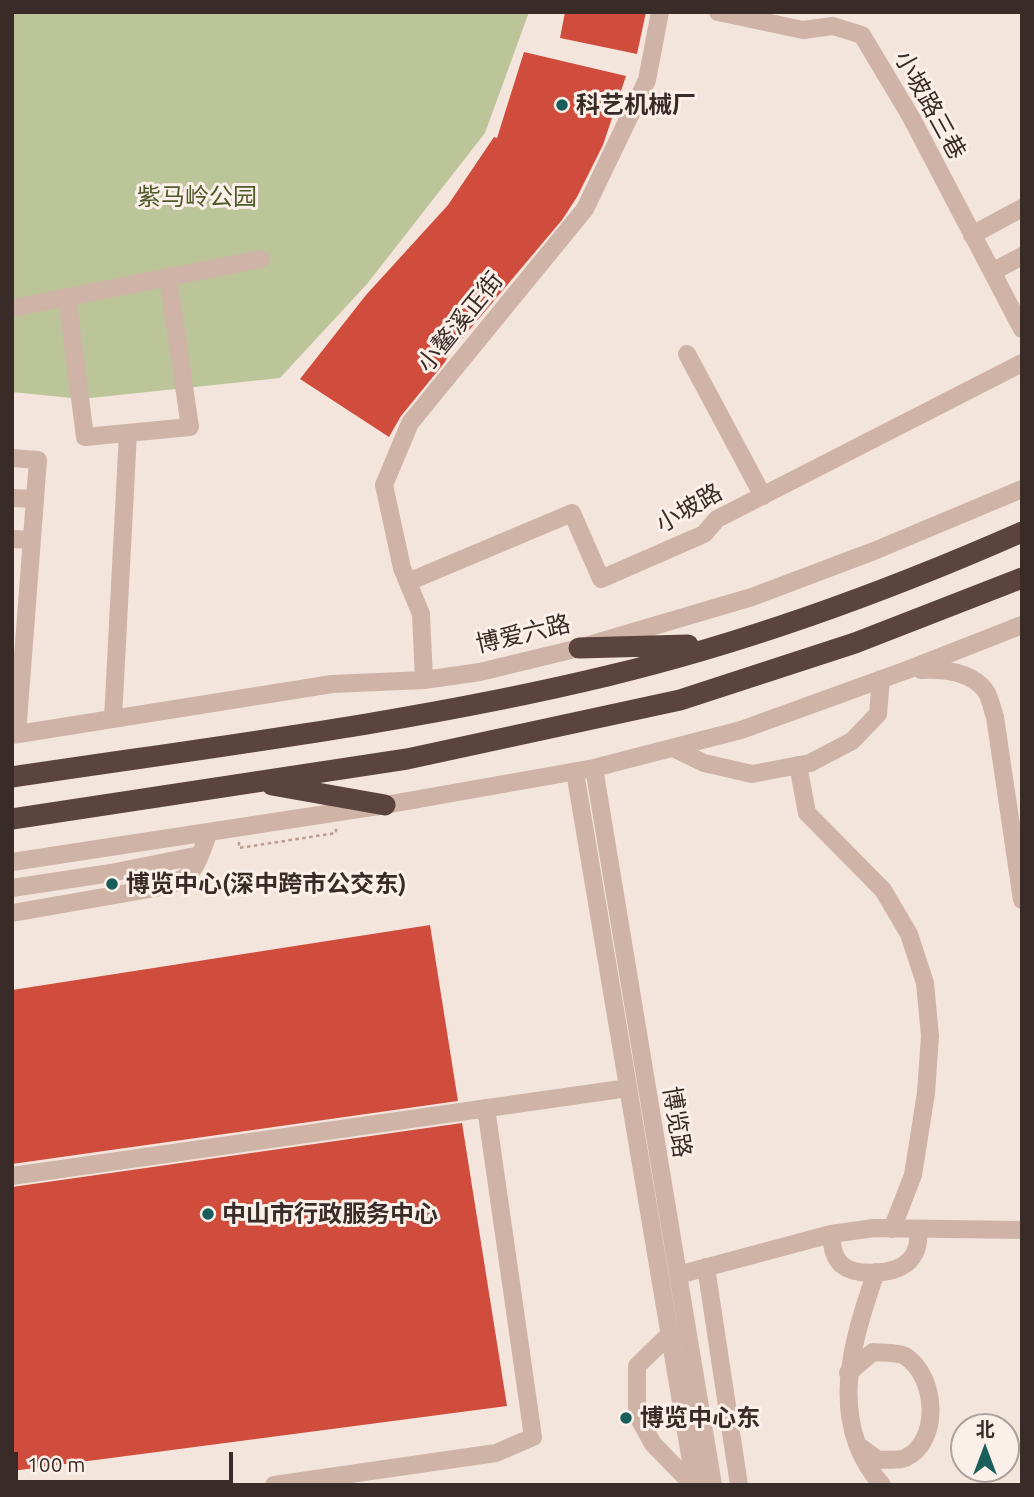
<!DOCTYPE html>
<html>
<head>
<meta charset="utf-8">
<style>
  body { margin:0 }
  #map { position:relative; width:1034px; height:1497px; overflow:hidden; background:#f4e5dc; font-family:Ubuntu,"Noto Sans SC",sans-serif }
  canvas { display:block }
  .frame { position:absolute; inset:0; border:14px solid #392b28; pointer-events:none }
  .north { position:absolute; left:950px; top:1413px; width:70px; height:70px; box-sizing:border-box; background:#fbf0e9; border:2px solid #ada19c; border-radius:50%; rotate:0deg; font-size:19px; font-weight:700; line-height:28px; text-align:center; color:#392b28 }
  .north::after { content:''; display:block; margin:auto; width:24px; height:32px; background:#195e5a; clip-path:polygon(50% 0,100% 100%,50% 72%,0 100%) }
  .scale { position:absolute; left:14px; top:1452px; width:219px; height:32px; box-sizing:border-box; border:4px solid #392b28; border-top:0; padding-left:9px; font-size:21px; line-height:24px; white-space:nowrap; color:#392b28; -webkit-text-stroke:5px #fbf0e9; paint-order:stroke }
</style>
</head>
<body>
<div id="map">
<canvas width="1034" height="1497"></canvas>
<div class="frame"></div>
<div class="north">北</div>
<div class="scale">100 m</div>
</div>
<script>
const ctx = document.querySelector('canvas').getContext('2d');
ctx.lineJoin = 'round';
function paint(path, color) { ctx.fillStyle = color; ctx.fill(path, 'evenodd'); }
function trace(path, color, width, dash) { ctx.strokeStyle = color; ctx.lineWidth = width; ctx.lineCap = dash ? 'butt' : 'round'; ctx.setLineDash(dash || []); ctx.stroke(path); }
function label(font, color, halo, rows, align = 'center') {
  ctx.font = font + ' Ubuntu,"Noto Sans SC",sans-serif'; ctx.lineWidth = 6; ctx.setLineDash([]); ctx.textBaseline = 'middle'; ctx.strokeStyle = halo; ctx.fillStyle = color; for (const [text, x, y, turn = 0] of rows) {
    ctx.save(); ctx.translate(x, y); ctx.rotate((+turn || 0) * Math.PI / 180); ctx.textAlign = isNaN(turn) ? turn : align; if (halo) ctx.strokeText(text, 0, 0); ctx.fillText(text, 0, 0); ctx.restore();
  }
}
paint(new Path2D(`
  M12,12h517l-44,121 -118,151 -87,94 -199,21 -69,-7z`), '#bcc59a');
paint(new Path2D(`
  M565,12h81l-9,42 -77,-16z
  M524,52l102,24 -23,69 -26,52 -15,23 -113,134 -4,8 -44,54 -12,21 -89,-58 66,-84 82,-90 46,-68 3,1z
  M430,925l28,176 -446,63v-174z
  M462,1123l45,283 -495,65v-284z`), '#d04d3e');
trace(new Path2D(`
  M239,842v6l97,-15v-5`), '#ba9c90', 2.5, [3.5, 3.5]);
trace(new Path2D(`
  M718,12l85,18 30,-4 29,9 49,82 111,212
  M972,235l50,-27
  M992,272l30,-16
  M67,297l18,140 105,-10 -22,-150
  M12,308l249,-49
  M687,354l76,142
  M12,458l26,2 -21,274
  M12,498l23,1
  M12,539l20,1
  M408,582l164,-69 29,66 103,-45 13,-15 305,-156
  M921,670c22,-1 49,1 64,20 5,6 7,19 10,27l27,183
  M424,680l-3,-66 -19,-46 -18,-83 26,-62 175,-214 62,-129 13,-68
  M113,719l15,-286
  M12,735l320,-51 92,-4 56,-8 99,-24 173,-51 122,-46 148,-62
  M673,748l31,15 48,11 58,-11 42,-22 26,-27 3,-35
  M798,765l9,48 76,77 26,44 16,49 5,53 -4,57 -13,82 -21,54
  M594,768l119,717
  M575,772l120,713
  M12,862l373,-57 209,-37 147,-38 166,-60 115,-45
  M12,888l99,-15 89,-18
  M12,913l155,-27c32,-12 30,-25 42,-54
  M12,1176l616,-88
  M831,1234c1,11 2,23 11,31 15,12 54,10 68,-5 8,-9 9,-19 8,-31
  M706,1267l33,218
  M876,1272c-24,70 -50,150 6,213
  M678,1275l153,-41 43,-6 148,2
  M677,1333l-7,1 -33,32v49l16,29 40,41
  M848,1373l25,-21c9,1 24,0 32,4 32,20 36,86 0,102 -7,3 -20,1 -27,2l-19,-14
  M274,1485l222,-32 37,-16 -47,-329`), '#ceb3a6', 18);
trace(new Path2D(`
  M579,648l109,-3
  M12,777c199,-30 400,-54 595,-101 142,-34 281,-85 415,-144
  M272,785l113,20
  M12,819l395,-60 273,-59 175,-57 167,-65`), '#5b433e', 21);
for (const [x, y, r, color] of [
  [562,105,7,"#195e5a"],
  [112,884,7,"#195e5a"],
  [208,1214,7,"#195e5a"],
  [626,1418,7,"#195e5a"]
]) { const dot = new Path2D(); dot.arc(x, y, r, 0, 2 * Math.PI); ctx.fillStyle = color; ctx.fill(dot); trace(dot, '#fbf0e9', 2.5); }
label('bold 24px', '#392b28', '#fbf0e9', [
  ["科艺机械厂",576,105],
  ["博览中心(深中跨市公交东)",126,884],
  ["中山市行政服务中心",222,1214],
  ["博览中心东",640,1418]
], 'left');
label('24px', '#392b28', '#fbf0e9', [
  ["小坡路三巷",930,105,61],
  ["小鳌溪正街",460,322,-51],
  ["小坡路",689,508,-30],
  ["博爱六路",523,634,-13],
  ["博览路",677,1122,81]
]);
label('24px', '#4f5a29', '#fbf0e9', [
  ["紫马岭公园",197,197]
]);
</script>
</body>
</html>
